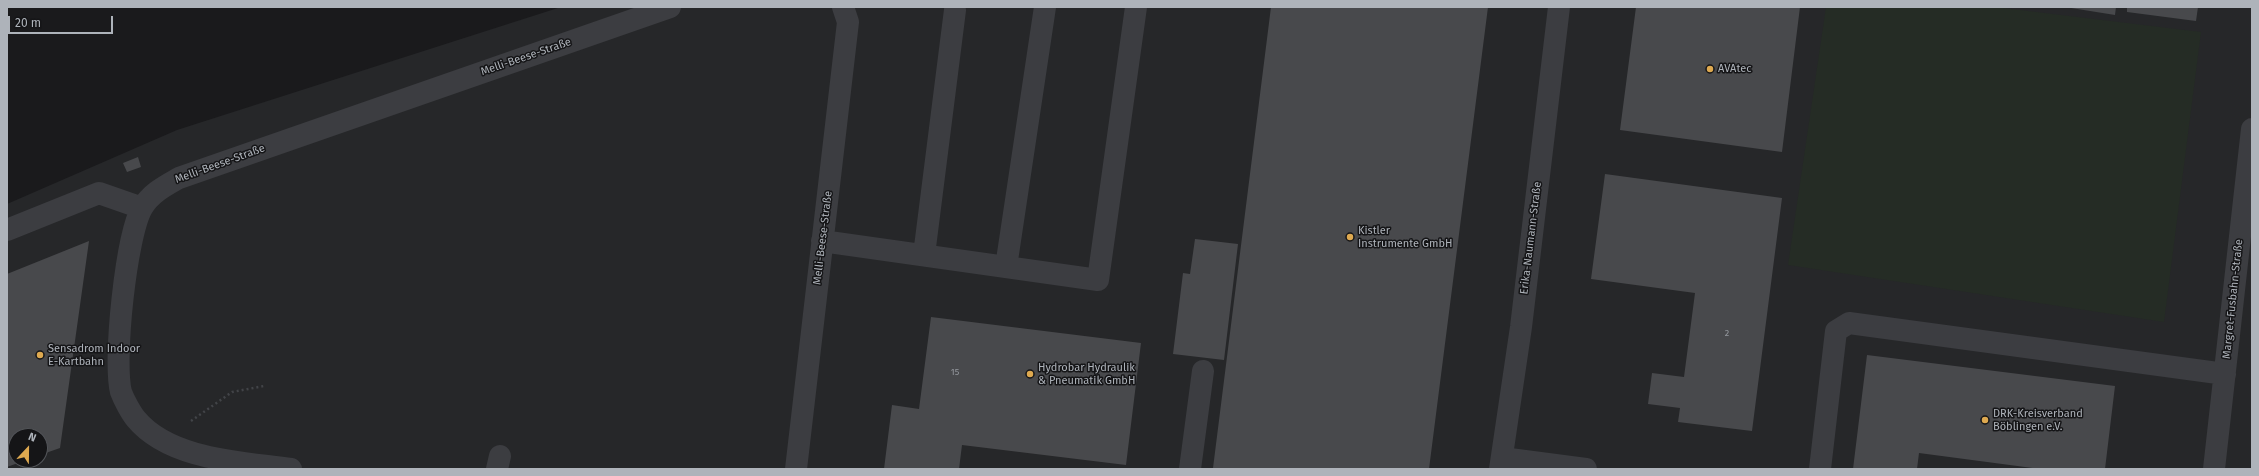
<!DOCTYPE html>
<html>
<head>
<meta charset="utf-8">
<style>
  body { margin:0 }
  #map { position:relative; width:2259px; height:476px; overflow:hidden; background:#1a1a1c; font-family:"Fira Sans",sans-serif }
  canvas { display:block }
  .frame { position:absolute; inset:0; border:8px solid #aeb3ba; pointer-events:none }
  .north { position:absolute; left:8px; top:428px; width:40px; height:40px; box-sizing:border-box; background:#151517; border:1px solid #525458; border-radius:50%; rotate:22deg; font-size:11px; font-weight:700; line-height:16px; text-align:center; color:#aeb3ba }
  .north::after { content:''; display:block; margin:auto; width:14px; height:18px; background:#dea950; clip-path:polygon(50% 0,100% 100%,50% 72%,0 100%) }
  .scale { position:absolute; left:8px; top:16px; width:105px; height:18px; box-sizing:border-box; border:2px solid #aeb3ba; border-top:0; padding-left:5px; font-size:12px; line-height:14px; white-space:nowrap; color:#aeb3ba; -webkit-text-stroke:3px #151517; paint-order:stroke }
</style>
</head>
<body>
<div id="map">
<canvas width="2259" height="476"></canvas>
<div class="frame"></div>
<div class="north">N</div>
<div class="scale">20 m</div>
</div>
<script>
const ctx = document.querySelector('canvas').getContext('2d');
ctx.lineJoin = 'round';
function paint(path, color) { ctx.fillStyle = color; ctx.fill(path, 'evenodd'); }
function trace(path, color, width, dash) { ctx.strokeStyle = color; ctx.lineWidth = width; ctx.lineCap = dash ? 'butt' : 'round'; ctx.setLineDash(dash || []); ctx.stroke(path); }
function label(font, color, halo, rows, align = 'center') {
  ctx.font = font + ' "Fira Sans",sans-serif'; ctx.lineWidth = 3; ctx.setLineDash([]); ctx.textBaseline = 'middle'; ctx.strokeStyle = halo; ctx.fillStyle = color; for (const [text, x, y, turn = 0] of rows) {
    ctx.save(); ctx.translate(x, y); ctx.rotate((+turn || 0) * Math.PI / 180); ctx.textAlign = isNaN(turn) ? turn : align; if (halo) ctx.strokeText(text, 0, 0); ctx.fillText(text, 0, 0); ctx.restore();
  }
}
paint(new Path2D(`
  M561,7h1691v462h-2245v-265l170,-74zM16,436h24v24h-24z`), '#262729');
paint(new Path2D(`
  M1826,7h169l206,25 -37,290 -376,-57z`), '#252c25');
paint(new Path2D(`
  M1271,7h217l-59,462 -216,-1z
  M1636,7h164l-18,145 -162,-22z
  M2065,7h51l-1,8z
  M2127,7h71l-2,14 -69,-9z
  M138,157l3,10 -14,5 -4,-9z
  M1605,174l177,24 -30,233 -74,-9 2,-14 -32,-4 4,-31 32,4 11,-84 -104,-14z
  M1195,239l43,5 -14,116 -51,-6 10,-81 7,1z
  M89,241l-29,207 -20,7v-19h-24v24h10l-19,7v-193z
  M931,317l210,26 -15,122 -164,-20 -3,24h-75l8,-64 27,4z
  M1867,355l248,31 -10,83h-65l-121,-16 -2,16h-64z`), '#48494c');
trace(new Path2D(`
  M191,421l41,-29 32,-6`), '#424448', 2.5, [2, 3]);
trace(new Path2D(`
  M7,230l92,-37 43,15
  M822,241l276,39 38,-273
  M924,255l31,-245
  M1006,267l39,-260
  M1502,458l84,11
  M291,469c-49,-7 -121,-9 -155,-50 -5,-6 -12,-19 -15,-27 -8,-31 5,-156 21,-184 9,-15 23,-22 37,-30l491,-171
  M497,469l3,-13
  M796,469l52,-447 -5,-15
  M1190,469l13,-98
  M1500,469l21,-142 38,-320
  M1820,469l16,-138 13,-8 376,51
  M2214,469l38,-340`), '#3c3d41', 22);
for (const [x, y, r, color] of [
  [1710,69,4,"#dea950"],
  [1350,237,4,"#dea950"],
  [40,355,4,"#dea950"],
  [1030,374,4,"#dea950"],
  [1985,420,4,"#dea950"]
]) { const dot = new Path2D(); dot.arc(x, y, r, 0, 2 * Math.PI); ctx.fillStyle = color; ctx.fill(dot); trace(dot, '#151517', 1.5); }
label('9px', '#94989e', null, [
  ["2",1727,333],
  ["15",955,372]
]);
label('11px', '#aeb3ba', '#151517', [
  ["Melli-Beese-Straße",526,57,-19],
  ["Melli-Beese-Straße",220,164,-20],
  ["Melli-Beese-Straße",823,238,-83],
  ["Erika-Naumann-Straße",1531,238,-83],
  ["Margret-Fusbahn-Straße",2233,299,-84]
]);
label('11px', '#aeb3ba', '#151517', [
  ["AVAtec",1718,69],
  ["Kistler",1358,231],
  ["Instrumente GmbH",1358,244],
  ["Sensadrom Indoor",48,349],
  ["E-Kartbahn",48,362],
  ["Hydrobar Hydraulik",1038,368],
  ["& Pneumatik GmbH",1038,381],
  ["DRK-Kreisverband",1993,414],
  ["Böblingen e.V.",1993,427]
], 'left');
</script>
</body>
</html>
